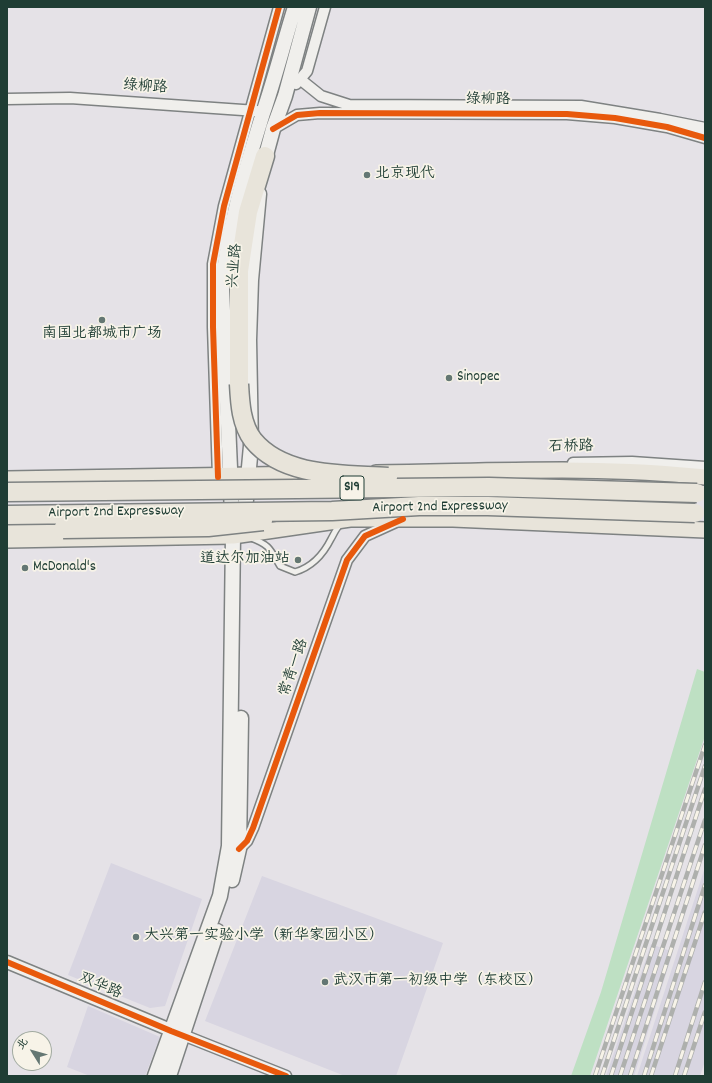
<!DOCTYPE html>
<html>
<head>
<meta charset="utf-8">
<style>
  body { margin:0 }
  #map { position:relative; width:712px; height:1083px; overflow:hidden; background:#e5e2e7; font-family:Dekko,"LXGW WenKai TC",sans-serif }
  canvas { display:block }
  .frame { position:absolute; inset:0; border:8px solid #1f3d34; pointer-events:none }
  .north { position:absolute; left:12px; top:1031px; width:40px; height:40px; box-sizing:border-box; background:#f7f3e8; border:1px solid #a1aaa0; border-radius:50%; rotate:307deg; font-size:11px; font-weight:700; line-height:16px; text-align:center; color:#1f3d34 }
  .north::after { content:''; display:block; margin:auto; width:14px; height:18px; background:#647773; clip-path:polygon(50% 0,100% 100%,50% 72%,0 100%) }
</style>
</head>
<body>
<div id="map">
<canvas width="712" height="1083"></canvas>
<div class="frame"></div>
<div class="north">北</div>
</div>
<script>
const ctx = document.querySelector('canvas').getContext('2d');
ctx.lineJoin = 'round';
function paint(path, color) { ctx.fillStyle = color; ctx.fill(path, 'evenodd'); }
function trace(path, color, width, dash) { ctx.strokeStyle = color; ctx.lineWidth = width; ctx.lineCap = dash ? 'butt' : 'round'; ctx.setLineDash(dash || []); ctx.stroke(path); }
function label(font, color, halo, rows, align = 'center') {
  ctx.font = font + ' Dekko,"LXGW WenKai TC",sans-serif'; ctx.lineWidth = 3.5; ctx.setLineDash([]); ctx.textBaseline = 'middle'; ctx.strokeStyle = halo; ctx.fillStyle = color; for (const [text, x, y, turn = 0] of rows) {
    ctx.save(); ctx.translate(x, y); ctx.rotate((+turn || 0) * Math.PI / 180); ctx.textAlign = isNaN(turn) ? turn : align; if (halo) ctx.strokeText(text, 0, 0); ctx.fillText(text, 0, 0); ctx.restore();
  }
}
paint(new Path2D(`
  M111,863l91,36 -37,107 -15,2 -82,-33z
  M705,867v194l-5,15h-63z
  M262,876l181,67 -47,133h-51l-140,-55z
  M651,944l22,8 -39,124h-28z
  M88,1006l72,31 -15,39h-55l-23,-9z`), '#d8d5e1');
paint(new Path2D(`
  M697,669l8,3v64l-115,340h-19l30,-84z`), '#bee0c3');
const service = new Path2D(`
  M251,538c19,7 19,11 29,28l15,6c17,-5 28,-17 36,-33 3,-5 5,-11 10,-15`);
const minor = new Path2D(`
  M301,80l20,16 28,9 232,1 79,13 45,9
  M296,84l11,-13 18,-64
  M7,99l63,-1 187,13
  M273,129l24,-14 23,-2 247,1 48,4 52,9 38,11
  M573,463l59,-1 73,5
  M218,477l-5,-150v-63l11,-58 55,-199
  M239,849l8,-8 6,-13 94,-268 18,-24 33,-15
  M183,1035l103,41`);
const tertiary = new Path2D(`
  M7,962l173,72`);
const secondary = new Path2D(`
  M263,166l10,-37 12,-33 24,-89
  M244,521l7,-75 -2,-106 2,-60 8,-86
  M232,880l7,-31 2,-131
  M155,1076l65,-180 9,-50 4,-310 -11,-248c6,-61 23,-117 41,-175 12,-35 21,-71 32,-106
  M169,1076l48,-145`);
const primary = new Path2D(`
  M376,473c109,-1 220,-8 329,4
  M7,479l305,-5
  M7,540l226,-4 117,-17h103l252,11`);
const motorway = new Path2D(`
  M239,384v-113l9,-59 17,-56
  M7,529h56`);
trace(service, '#7e8282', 8);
trace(minor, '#7e8282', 13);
trace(tertiary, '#7e8282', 15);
trace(secondary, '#7e8282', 17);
trace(primary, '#7e8282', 18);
trace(motorway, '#7e8282', 21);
trace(service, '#f0efec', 5);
trace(minor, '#f0efec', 10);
trace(tertiary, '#f0efec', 12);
trace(secondary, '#f0efec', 14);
trace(primary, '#e8e4da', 15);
trace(motorway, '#e8e4da', 18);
const rail = new Path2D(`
  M595,1076l110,-331
  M602,1076l103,-310
  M611,1076l94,-287
  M620,1076l85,-256
  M630,1076l75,-231
  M644,1076l61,-191
  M651,1076l54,-164
  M675,1076l30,-94
  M684,1076l21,-64`);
trace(rail, '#aeb0ad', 4.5);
trace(rail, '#f7f3e8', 3, [9]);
const motorwayBridge = new Path2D(`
  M239,384c1,19 2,40 14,56 31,38 92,34 135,37
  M7,492l482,-5 208,6
  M7,515l325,-4 87,-5h69l207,7
  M63,529l145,-2 55,-6`);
trace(motorwayBridge, '#7e8282', 21, []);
trace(motorwayBridge, '#e8e4da', 18);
trace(new Path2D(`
  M273,129l24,-14 23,-2 247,1 48,4 52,9 38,11
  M218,477l-5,-150v-63l11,-58 55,-199
  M239,849l8,-8 6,-13 94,-268 18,-24 38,-17
  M7,962l164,69 115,45`), '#e8590c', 6);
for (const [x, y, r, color] of [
  [367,175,4,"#647773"],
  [102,320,4,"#647773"],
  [449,378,4,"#647773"],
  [298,560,4,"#647773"],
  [25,568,4,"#647773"],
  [136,937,4,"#647773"],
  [325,982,4,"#647773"]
]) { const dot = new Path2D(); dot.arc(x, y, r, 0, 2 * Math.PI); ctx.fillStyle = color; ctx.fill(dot); trace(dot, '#f7f3e8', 1.5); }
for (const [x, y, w] of [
  [352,488,24]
]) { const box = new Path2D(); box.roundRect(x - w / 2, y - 12, w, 24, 3); ctx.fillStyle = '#f7f3e8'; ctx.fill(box); trace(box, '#1f3d34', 1); }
label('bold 14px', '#1f3d34', null, [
  ["S19",352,488]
]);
label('15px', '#1f3d34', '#f7f3e8', [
  ["绿柳路",145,88,4],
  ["绿柳路",488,101],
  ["兴业路",236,266,-85],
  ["石桥路",571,448,-1],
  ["Airport 2nd Expressway",440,508,-1],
  ["Airport 2nd Expressway",116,513,-1],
  ["常青一路",295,668,-71],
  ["双华路",100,987,23]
]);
label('15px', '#1f3d34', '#f7f3e8', [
  ["北京现代",375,175],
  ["南国北都城市广场",102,335,"center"],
  ["Sinopec",457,378],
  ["道达尔加油站",290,560,"right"],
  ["McDonald's",33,568],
  ["大兴第一实验小学（新华家园小区）",144,937],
  ["武汉市第一初级中学（东校区）",333,982]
], 'left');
</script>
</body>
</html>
